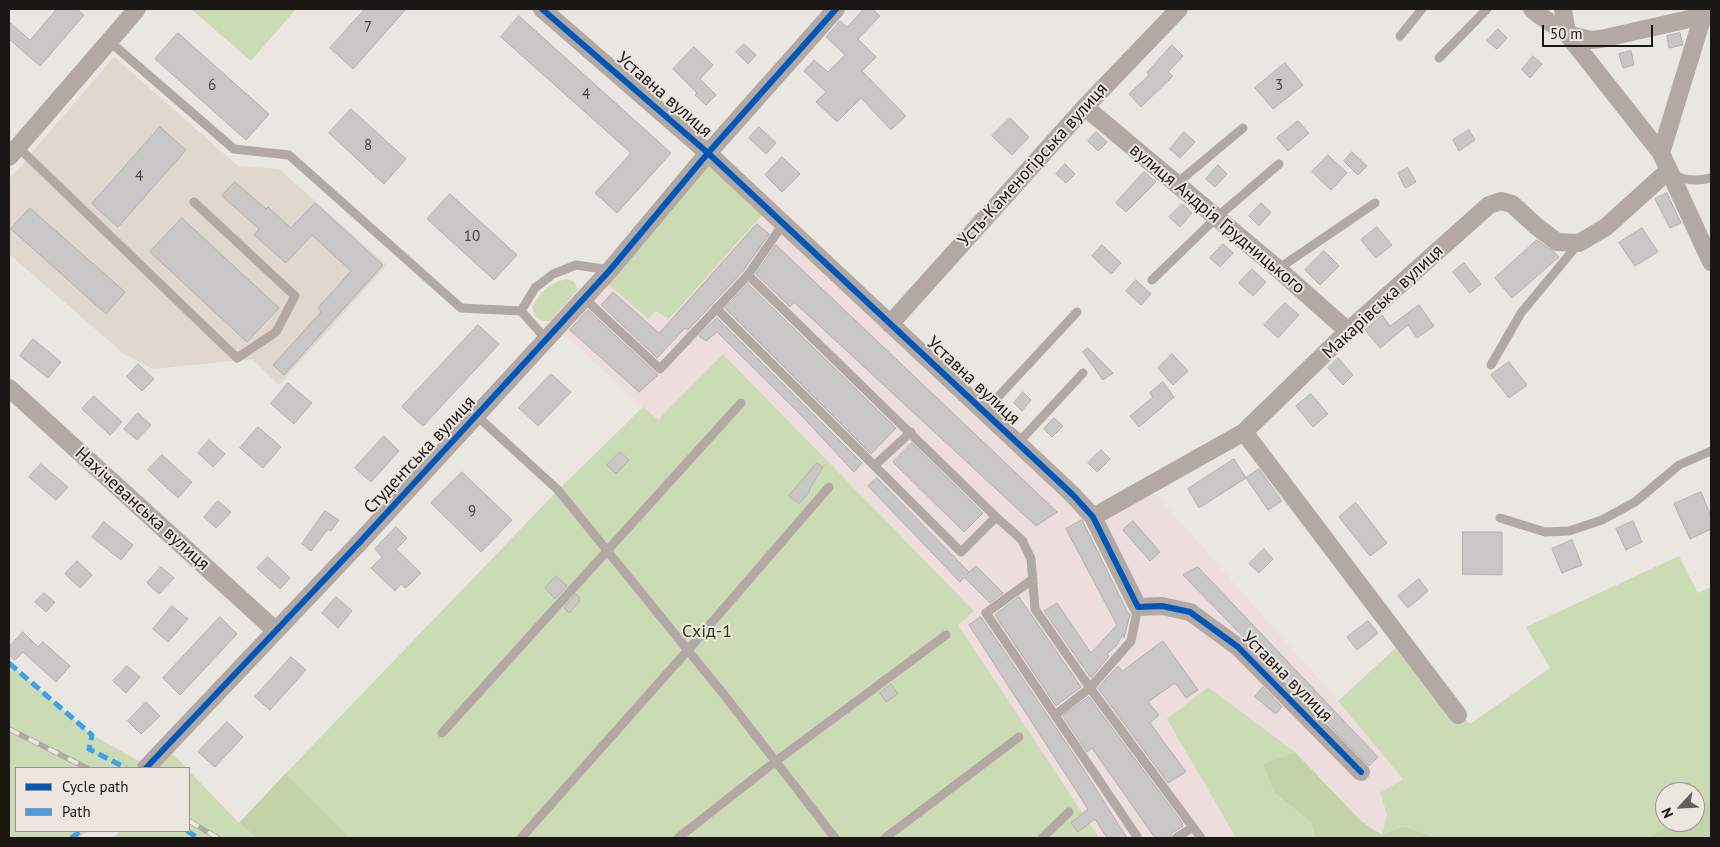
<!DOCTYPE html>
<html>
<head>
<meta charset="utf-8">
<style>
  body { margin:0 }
  #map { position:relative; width:1720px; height:847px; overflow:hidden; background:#eae6e2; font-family:"PT Sans",sans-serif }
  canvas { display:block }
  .frame { position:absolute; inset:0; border:10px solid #1a1715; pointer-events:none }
  .legend { position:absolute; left:15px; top:767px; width:175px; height:65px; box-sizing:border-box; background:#ede5df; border:1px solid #99938e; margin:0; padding:6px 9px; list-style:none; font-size:15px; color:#1a1715 }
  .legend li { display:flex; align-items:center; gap:10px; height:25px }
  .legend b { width:25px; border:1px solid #99938e }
  .north { position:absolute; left:1655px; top:782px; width:50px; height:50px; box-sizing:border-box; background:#ede5df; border:1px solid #99938e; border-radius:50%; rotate:245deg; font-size:14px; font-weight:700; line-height:20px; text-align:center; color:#1a1715 }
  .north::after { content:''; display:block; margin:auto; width:18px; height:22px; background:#635f5d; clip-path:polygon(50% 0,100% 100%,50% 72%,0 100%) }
  .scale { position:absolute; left:1542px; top:25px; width:111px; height:22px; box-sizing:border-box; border:2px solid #1a1715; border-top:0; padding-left:6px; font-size:15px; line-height:18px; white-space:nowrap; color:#1a1715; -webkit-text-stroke:4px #ede5df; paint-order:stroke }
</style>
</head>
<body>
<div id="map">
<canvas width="1720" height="847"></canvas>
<div class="frame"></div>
<ul class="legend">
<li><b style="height:6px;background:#0057b8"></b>Cycle path</li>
<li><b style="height:6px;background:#3da2ea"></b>Path</li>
</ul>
<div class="north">N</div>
<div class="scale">50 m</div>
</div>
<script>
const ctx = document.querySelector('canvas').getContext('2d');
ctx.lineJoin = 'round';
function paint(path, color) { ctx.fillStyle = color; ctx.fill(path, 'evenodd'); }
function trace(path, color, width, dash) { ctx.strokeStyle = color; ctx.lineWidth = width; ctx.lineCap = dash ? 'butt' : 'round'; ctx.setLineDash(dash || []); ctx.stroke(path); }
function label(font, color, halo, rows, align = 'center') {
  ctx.font = font + ' "PT Sans",sans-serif'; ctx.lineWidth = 4; ctx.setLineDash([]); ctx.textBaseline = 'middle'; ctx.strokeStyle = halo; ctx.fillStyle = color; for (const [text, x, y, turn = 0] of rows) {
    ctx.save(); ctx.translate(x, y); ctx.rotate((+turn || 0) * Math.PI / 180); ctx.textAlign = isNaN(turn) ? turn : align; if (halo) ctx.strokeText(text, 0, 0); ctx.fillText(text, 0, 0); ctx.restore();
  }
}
paint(new Path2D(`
  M114,57l124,109 41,3 108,96 -108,120 -27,-26 -99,10 -29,-15 -115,-100v-75z`), '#e0d7cf');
paint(new Path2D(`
  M763,214l215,206 89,80 24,29 9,-11 52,-28 186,211 66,78 -17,35 -5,21 -21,-14 -66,-69 -87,-65 -40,32 68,119h-137l-142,-213 16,-14 -249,-257 -66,67 -96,-89 45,-49 41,36 8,-8 13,7z`), '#eddddc');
paint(new Path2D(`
  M191,9h105l-45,52z
  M707,167l7,1 49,46 -94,105 -13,-8 -8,8 -41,-36z
  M566,279l8,2 4,9 -28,31h-8l-7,-5 -3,-8c8,-16 17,-25 34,-29z
  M723,354l251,257 -16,14 141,213h-749l-64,-65 272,-283 85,-83 15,13z
  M1679,556l19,37 13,-6v211l-16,10v-16h-30v30h9l-26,16h-211l-34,-12 -21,9 5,-21 -7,-21 23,-14 -65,-78 66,-61 66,84 80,-56 -24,-41z
  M9,663l83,72 56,31 18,-19 21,21h-171v63h72l-10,7h-69z
  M1208,687l87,65 -32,12 11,29 37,29 5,16h-80l-69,-119z
  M189,771l50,52 18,15h-144l7,-7h69z`), '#cbdcb5');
paint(new Path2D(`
  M1295,752l66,69 21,14 21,-9 34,12h-121l-5,-16 -37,-29 -11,-29z
  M286,773l64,65h-93l-18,-15z
  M1711,798v40h-63l26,-16h21v-14z`), '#c2d3aa');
const building = new Path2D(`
  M57,9h20l7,6 -44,51 -31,-27v-17l21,18z
  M365,9h41l-53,60 -23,-21z
  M864,9h8l8,7 -22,23 18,18 -14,14 44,45 -15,14 -30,-32 -24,24 -21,-20 10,-10 -22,-21 10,-11 14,12 17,-17 -19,-18 14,-16 7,6z
  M519,16l152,137 -54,60 -22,-20 36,-40 -130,-116z
  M1498,29l9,9 -10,11 -10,-8z
  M178,33l91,81 -23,26 -91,-81z
  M1680,33l3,12 -14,3 -2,-12z
  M744,44l12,11 -8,9 -12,-12z
  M1172,45l11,11 -15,16 5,4 -32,31 -12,-13 20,-19 -2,-2z
  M694,47l19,18 -13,14 16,16 -10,10 -11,-10 2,-2 -24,-24z
  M1631,51l3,14 -11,3 -4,-14z
  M1533,56l9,8 -12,14 -8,-8z
  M1285,63l18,22 -30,24 -18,-21z
  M351,109l55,50 -22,25 -55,-51z
  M1010,118l19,19 -17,18 -20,-19z
  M1298,121l11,12 -21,18 -11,-13z
  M160,127l26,23 -68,77 -26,-23z
  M759,127l17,16 -10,11 -17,-16z
  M1469,130l6,10 -16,11 -6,-11z
  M1096,132l11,10 -9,9 -10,-10z
  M1184,132l11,10 -15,16 -10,-9z
  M1352,152l15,14 -9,9 -14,-14z
  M1328,155l19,18 -16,17 -19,-18z
  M782,157l18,17 -18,18 -17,-17z
  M1065,164l10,10 -9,9 -10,-9z
  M1218,165l9,9 -12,13 -9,-8z
  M1408,168l8,14 -11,6 -7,-15z
  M1144,172l12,10 -30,30 -10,-9z
  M235,182l31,27 2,-2 23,21 24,-25 68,62 -99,110 -11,-10 48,-53 -3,-4 33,-37 -39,-36 -26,28 -32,-28 5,-6 -37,-33z
  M1667,193l14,30 -11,5 -15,-29z
  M450,194l67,61 -23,25 -67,-61z
  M1261,203l10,9 -12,14 -10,-10z
  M1182,204l10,9 -12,14 -11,-10z
  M30,208l95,84 -19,22 -95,-85z
  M182,218l97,90 -32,34 -97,-90z
  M757,224l12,10 -26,37 -55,59 -3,-2 -28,30 -56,-53 12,-13 46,41z
  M1377,227l15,18 -16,13 -15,-18z
  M1642,228l16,24 -23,14 -16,-23z
  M1537,240l17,12 5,5 -47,41 -17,-20z
  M1223,244l10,9 -13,14 -10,-9z
  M776,245l281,267 -21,14 -242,-224 -4,5 -34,-33z
  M1102,245l19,18 -10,11 -19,-18z
  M1324,251l15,15 -19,19 -15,-15z
  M1464,263l17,21 -11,9 -17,-21z
  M1252,269l14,13 -13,14 -14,-13z
  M1136,280l15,14 -10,11 -15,-14z
  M748,284l148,144 -25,26 -146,-146z
  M1285,303l14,12 -21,23 -14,-13z
  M1419,305l15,21 -17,12 -9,-13 -28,23 -15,-18 17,-15 8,11z
  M588,310l70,65 -19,17 -69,-62z
  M717,318l145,145 -8,9 -53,-57 -84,-83 -11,9 -7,-5z
  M478,325l21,19 -76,82 -21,-19z
  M33,339l28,23 -13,16 -28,-22z
  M1088,348l25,25 -10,7 -20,-28z
  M1172,354l16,17 -15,14 -15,-17z
  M1338,358l15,17 -10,10 -15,-17z
  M1509,362l18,23 -18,13 -18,-23z
  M138,364l16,15 -12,12 -15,-14z
  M551,374l20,18 -33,34 -19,-18z
  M1163,382l11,15 -35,30 -9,-11 23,-19 -3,-4z
  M288,383l24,20 -18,21 -23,-20z
  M1023,392l8,8 -9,11 -8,-8z
  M1311,394l17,20 -15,13 -17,-21z
  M94,396l28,26 -12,13 -28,-26z
  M138,413l13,12 -14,15 -13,-11z
  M1054,418l9,8 -11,11 -8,-8z
  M258,427l23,20 -18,21 -23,-20z
  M384,436l15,15 -28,31 -16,-14z
  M209,440l16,14 -12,13 -15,-14z
  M912,443l71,70 -19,19 -71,-70z
  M1101,450l9,9 -13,13 -9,-9z
  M620,452l9,8 -13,14 -9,-9z
  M162,455l30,27 -14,16 -30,-28z
  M1234,459l12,19 -47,30 -11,-19z
  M817,463l6,4 -14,23 1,1 -11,13 -10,-8z
  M41,464l27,23 -12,13 -27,-23z
  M1259,469l23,32 -14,9 -22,-32z
  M462,472l50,48 -31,32 -50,-49z
  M877,478l92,94 -2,2 9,-8 27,27 -13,10 -26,-26 -4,5 -92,-96z
  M1701,492l10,24v13l-21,10 -16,-35z
  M218,501l13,11 -15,16 -12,-11z
  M1356,503l31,40 -17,13 -31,-39z
  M325,511l14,9 -8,11 -3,-2 -17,22 -9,-7z
  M1082,520l46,93 2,1 -6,24 -1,-4 -6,11 -10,9 2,2 -18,22 -47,-67 13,-8 34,50 26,-28 -51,-96z
  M1133,521l27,31 -10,9 -27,-31z
  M1633,521l9,21 -16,8 -10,-21z
  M104,522l29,23 -12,15 -29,-23z
  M396,527l11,11 -11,11 25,24 -15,15 -5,-4 -6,7 -24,-23 11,-11 -7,-8z
  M1463,532h39v43l-39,-1z
  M1572,540l10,25 -20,8 -10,-24z
  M1264,549l9,10 -14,14 -10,-9z
  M268,557l22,21 -10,11 -23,-21z
  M77,561l15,14 -12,13 -15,-14z
  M161,567l13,11 -15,16 -12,-11z
  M1198,567l180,190 -9,9 -186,-191z
  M556,576l11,10 -12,13 -10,-11z
  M1419,579l9,12 -20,17 -10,-12z
  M44,593l11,9 -9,10 -11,-10z
  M576,594l4,4 -1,2 1,1 -11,12 -5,-5z
  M336,597l16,14 -14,17 -16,-15z
  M1019,597l62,90 -25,19 -61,-91z
  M172,606l16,13 -20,23 -15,-13z
  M220,617l17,17 -57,61 -17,-17z
  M981,617l96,142 50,79h-20l-12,-19 -17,13 -7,-9 17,-14 -119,-184z
  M1368,621l10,12 -21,17 -10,-13z
  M23,632l15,15 5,-5 27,24 -14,16 -33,-30 -8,8 -6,-5v-8z
  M1163,641l35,49 -12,8 -11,-15 -27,19 11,13 -9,8 36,49 -18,11 -70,-95 20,-22 4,5z
  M291,657l15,13 -36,40 -15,-13z
  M127,666l13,11 -14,16 -13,-12z
  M891,684l7,10 -12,8 -6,-9z
  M1263,687l19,20 -6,7 -21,-17z
  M1089,697l92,124 2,5 -11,7 -2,5h-15l-63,-90 -5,4 -24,-36z
  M146,702l14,14 -19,18 -13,-13z
  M227,722l16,15 -28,30 -17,-15z`);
paint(building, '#c8c7c6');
trace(building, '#b1b0af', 1);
trace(new Path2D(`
  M1400,36l22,-27
  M109,41l125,108 55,6 172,153 60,3
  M1439,58l48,-49
  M18,147l219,211 39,-26 19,-36 -101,-94
  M1673,174c12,8 25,7 38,4
  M1176,184l67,-56
  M1278,269l97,-66
  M1152,280l64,-62 63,-54
  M584,298l76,71 88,-94 35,-51
  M716,308l245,244 35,-35 -248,-242
  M546,339l-25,-28 14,-23 18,-14 23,-9 34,5
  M1491,365l30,-52 58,-70
  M984,412l93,-100
  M477,416l81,74 167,206 110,142
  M1018,443l65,-70
  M875,465l36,-33
  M996,517l26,23 9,19 4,50 55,79 111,150
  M1500,518l45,14 24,-1 33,-11 33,-18 44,-37 32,-14
  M1033,579l-47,34 152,225
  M1055,715l35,-27 41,-47 7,-34
  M442,733l299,-330
  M521,838l167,-188 141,-163
  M678,838l98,-77 170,-126
  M885,838l134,-101
  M1042,838l27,-26
  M1176,838l17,-11`), '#b2a8a4', 9);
trace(new Path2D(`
  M542,9l166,144 365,342 20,22 45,90 24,-1 28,6 48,35 123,125
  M1532,9l7,6 28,19 94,119 50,109
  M1563,9l4,25 23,6 11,-1 110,-25
  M1085,107l193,162 70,62
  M1661,153l44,-144
  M9,157l128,-148
  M890,324l195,-217 94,-98
  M9,388l266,242
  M1244,432l214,283
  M1093,517l151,-85 104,-101 141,-126 12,-4 11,3 24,22 21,16 22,1 27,-16 63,-57
  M146,768l214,-226 250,-272 98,-117 128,-144`), '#b2a8a4', 18);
const rail = new Path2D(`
  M9,729l78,39
  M189,821l29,17`);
trace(rail, '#aea8a5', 5.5);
trace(rail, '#ede5df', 4, [11]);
trace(new Path2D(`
  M9,663l83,72 -3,14 37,19
  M187,831l11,7
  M71,838l10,-7`), '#3da2ea', 5, [10, 5]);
trace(new Path2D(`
  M542,9l166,144 365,342 20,22 45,90 24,-1 28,6 48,35 123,125
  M146,768l214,-226 250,-272 98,-117 128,-144`), '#0057b8', 6);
label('15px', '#464341', null, [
  ["7",368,28],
  ["6",212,86],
  ["3",1279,86],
  ["4",586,95],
  ["8",368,146],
  ["4",139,177],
  ["10",472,237],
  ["9",472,512]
]);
label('18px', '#1a1715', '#ede5df', [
  ["Уставна вулиця",664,95,41],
  ["Усть-Каменогірська вулиця",1033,165,-48],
  ["вулиця Андрія Грудницького",1217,219,40],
  ["Макарівська вулиця",1383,302,-43],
  ["Уставна вулиця",973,381,43],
  ["Студентська вулиця",420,455,-47],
  ["Нахічеванська вулиця",142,509,42],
  ["Уставна вулиця",1287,677,45]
]);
label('18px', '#293f0b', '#ede5df', [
  ["Схід-1",707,632]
]);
</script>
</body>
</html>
